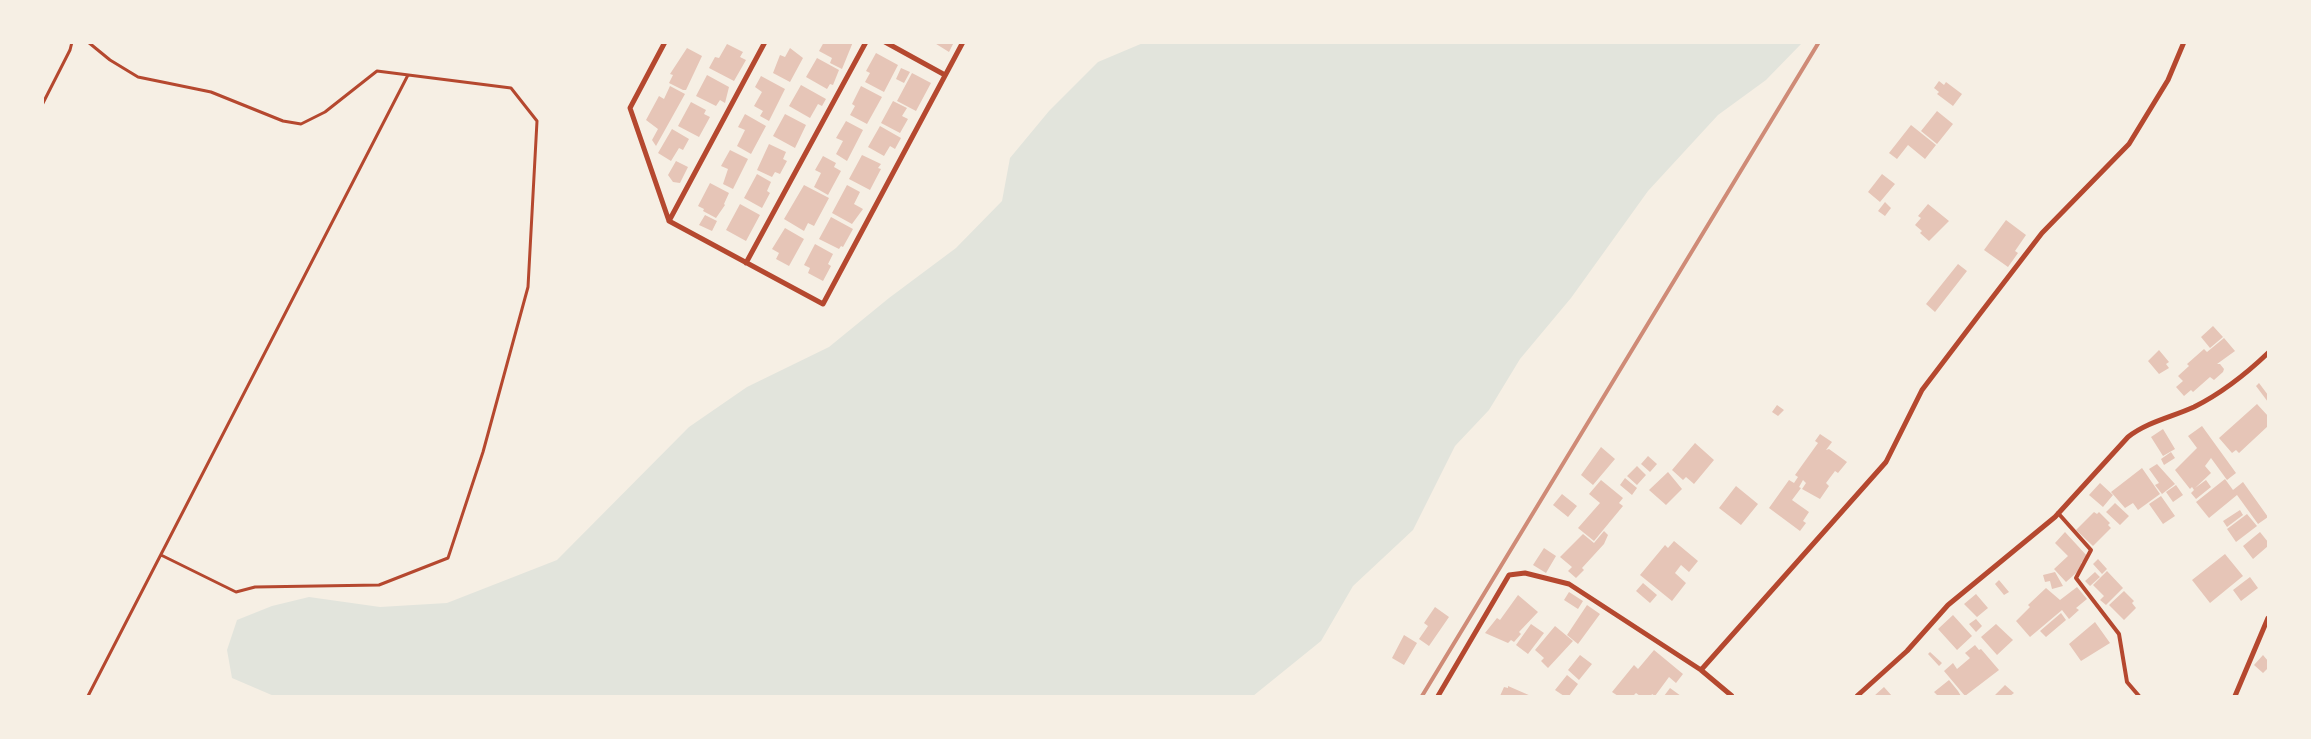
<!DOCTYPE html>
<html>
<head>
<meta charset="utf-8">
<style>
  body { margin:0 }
  #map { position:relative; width:2311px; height:739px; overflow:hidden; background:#f6efe4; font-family:"Space Grotesk",sans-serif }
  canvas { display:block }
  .frame { position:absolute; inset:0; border:44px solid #f6efe4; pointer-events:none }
</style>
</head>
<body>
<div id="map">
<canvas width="2311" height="739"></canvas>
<div class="frame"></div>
</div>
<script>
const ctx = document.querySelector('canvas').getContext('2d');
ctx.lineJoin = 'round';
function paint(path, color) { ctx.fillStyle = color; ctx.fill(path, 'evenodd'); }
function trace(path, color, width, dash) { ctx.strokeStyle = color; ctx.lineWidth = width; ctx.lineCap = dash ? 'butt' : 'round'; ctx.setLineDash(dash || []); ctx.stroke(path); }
paint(new Path2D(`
  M1143,43h659l-36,37 -48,35 -70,76 -77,107 -51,61 -31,51 -34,36 -42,84 -60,56 -32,55 -68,55h-979l-42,-18 -5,-28 10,-30 35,-14 37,-9 71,10 67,-4 110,-43 132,-133 58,-40 82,-40 60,-49 67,-50 46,-47 8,-43 39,-47 49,-49z`), '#e2e4dc');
paint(new Path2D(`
  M824,42h29l-11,27 -12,-6 2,-5 -13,-7z
  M933,42h21l-5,10z
  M727,44l16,8 -3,5 6,3 -12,21 -25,-13 6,-11 4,1z
  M687,48l15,8 -16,34h-3l-14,-7 4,-8 -3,-1z
  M790,48l13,10 -13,24 -17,-9 7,-18 5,2z
  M876,53l22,12 -14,27 -19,-10 5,-9 -4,-2z
  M817,58l22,12 -6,15 -3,-1 -3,5 -21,-12z
  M901,68l9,4 -6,11 -8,-4z
  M912,73l19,10 -15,28 -19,-10z
  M707,75l22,12 -4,16 -5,-3 -4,6 -20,-10z
  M761,76l24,13 -16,32 -9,-5 3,-5 -9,-5 8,-14 -7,-5z
  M1939,81l5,4 2,-3 16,12 -9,12 -16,-12 2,-2 -5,-4z
  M801,85l25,14 -4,7 -4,-2 -8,14 -21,-12z
  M670,86l15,8 -29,52 -4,-6 6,-11 -12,-9 13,-24 5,3z
  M861,86l21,11 -15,27 -17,-9 5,-9 -3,-2z
  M893,101l14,7 -5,8 6,3 -8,14 -19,-10z
  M691,102l15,8 -2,4 6,3 -11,20 -21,-11z
  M1937,111l16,13 -16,20 -16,-13z
  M745,114l21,12 -15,28 -14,-8 8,-16 -7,-3z
  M785,114l21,11 -11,23 -22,-12z
  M846,121l17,9 -16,31 -11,-7 7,-13 -7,-3z
  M1911,125l25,20 -11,14 -17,-14 -11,14 -8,-6z
  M880,126l21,12 -6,11 -5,-3 -6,10 -16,-9z
  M672,129l17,10 -6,11 -4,-2 -8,13 -13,-8z
  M769,144l17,8 -3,7 4,2 -7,13 -5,-2 -3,5 -15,-7z
  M730,150l18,9 -15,30 -10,-5 5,-15 -7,-3z
  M862,155l19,9 -3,4 3,1 -11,21 -21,-11z
  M823,156l13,7 -2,4 7,4 -13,24 -14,-8 7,-14 -6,-3z
  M676,161l12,6 -8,16 -7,-1 -5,-7z
  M757,174l14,8 -4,9 3,2 -8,15 -18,-10z
  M1882,174l13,10 -15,18 -12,-10z
  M710,183l19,10 -5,11 1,1 -9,13 -13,-7 1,-2 -6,-3z
  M804,185l25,13 -15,28 -6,-3 -4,8 -20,-12z
  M847,185l13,7 -6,12 9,5 -11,15 -20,-11z
  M1885,202l6,6 -6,8 -7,-5z
  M740,204l20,11 -14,26 -20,-11z
  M1928,204l21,17 -20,20 -9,-8 2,-2 -7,-6 6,-7 -3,-2z
  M705,215l12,6 -5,10 -13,-6z
  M831,217l22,12 -10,18 -2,-1 -2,3 -20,-10z
  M2006,220l20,15 -11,16 3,2 -10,14 -24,-17z
  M785,228l19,11 -15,27 -13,-7 3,-6 -7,-4z
  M815,244l18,10 -5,10 3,2 -8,15 -15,-8 2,-5 -6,-3z
  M1958,264l9,7 -32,41 -9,-8z
  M2213,326l10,11 -13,11 -9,-11z
  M2224,338l11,13 -18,13h3l4,5 -1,3 -9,8 -4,-3 -17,15 -2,-2 -7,6 -8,-9 7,-6 -5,-5 11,-10 -2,-2 17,-15 3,3z
  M2159,350l10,12 -3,2 3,4 -10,6 -11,-13z
  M2259,383l9,12v7l-12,-16z
  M2257,404l11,12v10l-29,27 -3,-3 -4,3 -13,-15z
  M1777,405l7,5 -6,6 -6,-4z
  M2202,426l34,47 -9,7 -16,-22 -6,8 6,7 -16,15 11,-8 5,7 -15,12 -5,-6 3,-3 -2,-3 -2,2 -15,-19 22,-22 -9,-12z
  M2163,429l12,20 -12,7 -12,-19z
  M1820,434l12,8 -6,8 3,-1 18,13 -9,11 -3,-2 -9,12 3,3 -9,13 -18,-10 4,-6 -3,-3 -4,7 2,1 -9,12 17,12 -6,9 3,2 -6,8 -31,-23 20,-28 5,3 4,-6 -3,-2 23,-32 -3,-2z
  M1695,443l19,17 -20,24 -8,-7 -3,3 -11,-10z
  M1601,447l14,12 -22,26 -12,-10z
  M2171,452l4,6 -11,7 -3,-6z
  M1648,456l9,8 -7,8 -9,-8z
  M2157,464l18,20 -13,10 -7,-9 4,-2 -10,-14z
  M1637,466l9,9 -9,10 -10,-9z
  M2142,468l18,26 -22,16 -5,-7 -8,5 -14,-16z
  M1668,472l14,17 -16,16 -17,-15z
  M1625,478l12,10 -5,7 -12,-10z
  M2225,479l8,11 10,-8 25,35 -10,7 -21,-29 -28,23 -13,-16z
  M1601,480l22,18 -4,5 4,3 -29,35 -16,-13 22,-25 -11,-9z
  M2100,483l13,12 -10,12 -14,-12z
  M2176,485l7,10 -10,7 -7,-10z
  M1736,486l22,18 -17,21 -22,-17z
  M1562,494l15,12 -9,11 -15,-12z
  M2161,496l14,20 -12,8 -14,-20z
  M2115,503l14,13 -9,9 -14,-13z
  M2240,510l3,5 -16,12 -4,-6z
  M2094,512l3,2 2,-2 11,11 -2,2 3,3 -18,18 -17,-16z
  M2247,514l10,12 -21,16 -9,-13z
  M1604,531l4,4 -4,9 -22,24 2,2 -8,8 -8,-7 4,-4 -12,-10 23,-23 11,9z
  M2065,532l23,25 -7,6 3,3 -18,16 -12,-13 14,-13 -13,-13z
  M2260,532l8,10v4l-15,13 -10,-13z
  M1674,541l24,20 -9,11 -8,-7 -6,8 11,10 -14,18 -32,-26 25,-30 3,3z
  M1544,548l12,8 -10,17 -13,-8z
  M2225,554l18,22 -33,27 -18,-23z
  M2098,559l9,10 -5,5 -9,-10z
  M2107,571l16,17 -17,17 -6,-5 4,-4 -11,-11z
  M2055,572l8,14 -11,3 -2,-8 -5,1 -2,-7z
  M2095,572l5,5 -10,9 -5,-5z
  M2250,577l8,11 -17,13 -8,-11z
  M1999,580l10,12 -5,3 -9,-11z
  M1643,583l14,12 -7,8 -14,-12z
  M2077,587l10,12 -11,9 3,2 -10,9 -7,-9 -32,27 -14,-16 14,-14 -2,-2 18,-17 14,12z
  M2124,591l10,10 -2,2 4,5 -12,12 -15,-15z
  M1569,592l14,9 -5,8 -14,-9z
  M1976,594l12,14 -11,9 -13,-13z
  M1518,595l20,17 -19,20 2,2 -7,8 -3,-2 -3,3 -23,-10 12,-15 3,2z
  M1587,605l13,9 -22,30 -11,-9z
  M1435,607l14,10 -20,29 -10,-7 9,-13 -4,-3z
  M2061,613l5,7 -20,17 -6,-6z
  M1953,615l19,21 -15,14 -19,-21z
  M1976,619l6,7 -6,6 -7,-8z
  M2095,622l15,21 -29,18 -12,-17z
  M1531,624l13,9 -16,21 -12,-9z
  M1996,624l17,16 -16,15 -16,-18z
  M1555,626l18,15 -25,27 -7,-7 3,-3 -9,-8z
  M1404,635l13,8 -13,22 -12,-7z
  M1975,645l4,5 2,-1 18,21 -34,26 -21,-25 9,-8 4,6 13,-11 -5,-5z
  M1654,650l29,24 -7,9 -7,-6 -14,19 -3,-2 -1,2h-11l-4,-3 -3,3h-15l-6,-4 22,-27 4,4z
  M1930,652l12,11 -3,3 -11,-12z
  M1580,655l12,9 -13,16 -11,-10z
  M2263,655l5,6v7l-5,5 -9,-8z
  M1567,675l11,9 -9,12h-5l-9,-6z
  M1949,680l9,11 3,5h-23l-4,-4z
  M2005,685l9,8 -4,3h-16z
  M1508,686l23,10h-31l4,-9 4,1z
  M1884,687l8,9h-18z
  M1670,688l11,8h-17z`), '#e6c5b7');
trace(new Path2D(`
  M88,42l22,18 28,17 73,15 72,29 18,3 24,-12 52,-41 134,17 26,33 -9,166 -45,165 -35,106 -69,27 -124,2 -19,5 -75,-37
  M42,105l28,-55 2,-8
  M88,696l320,-621`), '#b5482f', 3);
trace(new Path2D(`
  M2058,513l33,37 -15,28 43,56 8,48 12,14`), '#b5482f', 4);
trace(new Path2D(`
  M665,42l-35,66 39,113 154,83 140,-262
  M885,42l60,33
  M669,221l96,-179
  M746,263l120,-221
  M1701,670l185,-208 36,-72 57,-75 63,-82 87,-89 39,-64 16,-38
  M1438,696l71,-121 16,-2 44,11 132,86 31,26
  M1857,696l50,-45 41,-46 107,-88 73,-80c19,-15 44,-20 66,-30 28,-14 52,-33 74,-54
  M2235,696l33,-78`), '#b5482f', 5);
trace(new Path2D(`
  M1422,696l397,-654`), '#cf8b77', 4);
</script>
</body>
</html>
